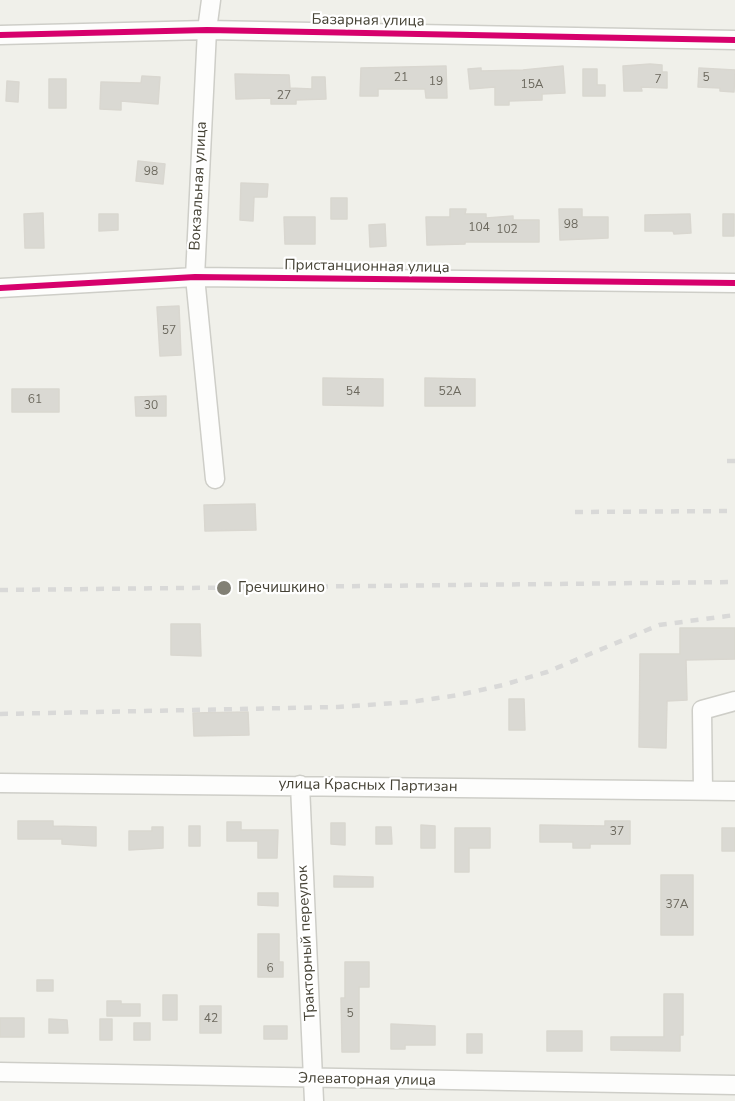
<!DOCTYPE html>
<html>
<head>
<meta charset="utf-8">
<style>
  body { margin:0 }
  canvas { display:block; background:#f0f0ea }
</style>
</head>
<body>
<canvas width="735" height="1101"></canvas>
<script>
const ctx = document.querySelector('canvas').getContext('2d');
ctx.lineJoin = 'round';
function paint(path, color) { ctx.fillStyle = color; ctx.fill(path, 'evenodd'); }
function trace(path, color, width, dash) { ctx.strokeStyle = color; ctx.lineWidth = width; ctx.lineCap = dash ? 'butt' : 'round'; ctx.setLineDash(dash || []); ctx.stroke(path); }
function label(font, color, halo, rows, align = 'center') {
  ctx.font = font + ' "Nunito Sans",sans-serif'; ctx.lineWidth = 4.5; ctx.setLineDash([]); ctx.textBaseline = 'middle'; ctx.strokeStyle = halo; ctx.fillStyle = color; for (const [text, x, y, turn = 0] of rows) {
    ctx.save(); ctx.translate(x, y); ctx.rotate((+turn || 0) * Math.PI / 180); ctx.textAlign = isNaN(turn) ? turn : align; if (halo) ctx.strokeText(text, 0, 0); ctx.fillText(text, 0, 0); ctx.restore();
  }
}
const building = new Path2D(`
  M650,64l12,1v7h5v16l-26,-1 1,4h-18l-1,-25z
  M446,66l1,32h-21l-1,-9h-47v7h-18l1,-28z
  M563,66l2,27 -23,1v6l-33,1v4h-14v-18l-25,2 -2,-20 13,-1v3l42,-1z
  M699,68l36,2 -1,22 -14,-1v-3l-22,-1z
  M583,69h14v16h8v11h-22z
  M235,74l54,1 1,13 22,1v-12h13l1,22 -30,1v4h-25v-6l-35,1z
  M142,76l18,1 -2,27 -37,-3v9l-21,-1 1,-27 40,1z
  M49,79h17v29h-17z
  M7,81l12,1 -1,20 -12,-1z
  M138,161l27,3 -2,20 -27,-3z
  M241,183l27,1 -1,13h-13l-1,24 -13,-1z
  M331,198h16v21h-16z
  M450,209h16l-1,5h21v4l27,-2v4h26v22h-74v2l-38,1 -1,-28h24z
  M559,209h23v8h26v21l-48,2z
  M43,213l1,35h-19l-1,-34z
  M99,214h19v16l-19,1z
  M690,214l1,19 -17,1 -1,-3h-28v-16z
  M723,214h11v22h-11z
  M284,217h31v27h-30z
  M385,224l1,22 -16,1 -1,-22z
  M179,306l2,49 -21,1 -3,-49z
  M323,378l60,1v27l-60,-1z
  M425,378l50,1v27h-50z
  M12,389h47v23h-47z
  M166,396v20h-30l-1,-19z
  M255,504l1,26 -51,1 -1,-26z
  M171,624h29l1,32 -30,-1z
  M680,628h55v31l-49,1 1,40 -20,1 -1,47 -27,-1 1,-93h40z
  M509,699h15l1,31h-16z
  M248,712l1,23 -55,1 -1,-23z
  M18,821h35v5l43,1v19l-34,-2v-5h-44z
  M605,821h25v23h-40v4h-17v-6h-33v-17l65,1z
  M227,822h14v8h37l-1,28h-19v-17h-31z
  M331,823h14v22l-14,-1z
  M421,825l14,1v22h-14z
  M189,826h11v20h-11z
  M152,827h11v21l-34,2v-19h23z
  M376,827h15l1,17h-16z
  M455,828h35v20h-21v24h-14z
  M722,828h13v23h-13z
  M661,875h32v60h-32z
  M334,876l39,1v10h-39z
  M258,893h20v13l-20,-1z
  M258,934h21v28h4v15h-25z
  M345,962h24v25h-10v65h-17l-1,-54h4z
  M37,980h16v11h-16z
  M664,994h19v41h-3v16l-69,-1v-13h53z
  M163,995h14v25h-14z
  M107,1001h14v3h19v12h-33z
  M200,1006h21v27h-21z
  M0,1018h24v19h-24z
  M49,1019l18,1 1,13h-19z
  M100,1019h12v21h-12z
  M134,1023h16v17h-16z
  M391,1024l44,2v19h-30v4h-14z
  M264,1026h23v13h-23z
  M547,1031h35v20h-35z
  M467,1034h15v19h-15z`);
paint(building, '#dad9d3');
trace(building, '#d9d7d0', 1.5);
const minor = new Path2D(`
  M211,0l-4,30 -12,247 20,202
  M0,35l207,-5 528,10
  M0,288l195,-11 540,6
  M0,783l735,8
  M300,785l14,316
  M703,790l-1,-80 33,-9
  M0,1072l735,13`);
trace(minor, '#cecec8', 21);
trace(minor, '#fdfdfc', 18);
trace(new Path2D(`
  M727,461h8
  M575,512l160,-1
  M0,590l735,-8
  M0,714l338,-7 72,-5 49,-7 44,-10 44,-13 112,-47 76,-10`), '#d9d9d8', 4.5, [8, 8]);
trace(new Path2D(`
  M0,35l207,-5 528,10
  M0,288l195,-11 540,6`), '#d6006c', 6);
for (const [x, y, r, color] of [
  [224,588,8,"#828075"]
]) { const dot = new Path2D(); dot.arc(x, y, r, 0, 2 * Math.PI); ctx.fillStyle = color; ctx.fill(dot); trace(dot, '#fff', 2); }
label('12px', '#6c695e', null, [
  ["21",401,78],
  ["5",706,78],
  ["7",658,80],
  ["19",436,82],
  ["15А",532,85],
  ["27",284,96],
  ["98",151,172],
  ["98",571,225],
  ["104",479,228],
  ["102",507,230],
  ["57",169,331],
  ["54",353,392],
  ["52А",450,392],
  ["61",35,400],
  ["30",151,406],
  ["37",617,832],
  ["37А",677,905],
  ["6",270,969],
  ["5",350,1014],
  ["42",211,1019]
]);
label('15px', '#464336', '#fff', [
  ["Базарная улица",368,21,1],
  ["Вокзальная улица",199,186,-87],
  ["Пристанционная улица",367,267,1],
  ["улица Красных Партизан",368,786,1],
  ["Тракторный переулок",307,943,-93],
  ["Элеваторная улица",367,1080,1]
]);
label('15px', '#464336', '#fff', [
  ["Гречишкино",238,588]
], 'left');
</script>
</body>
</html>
